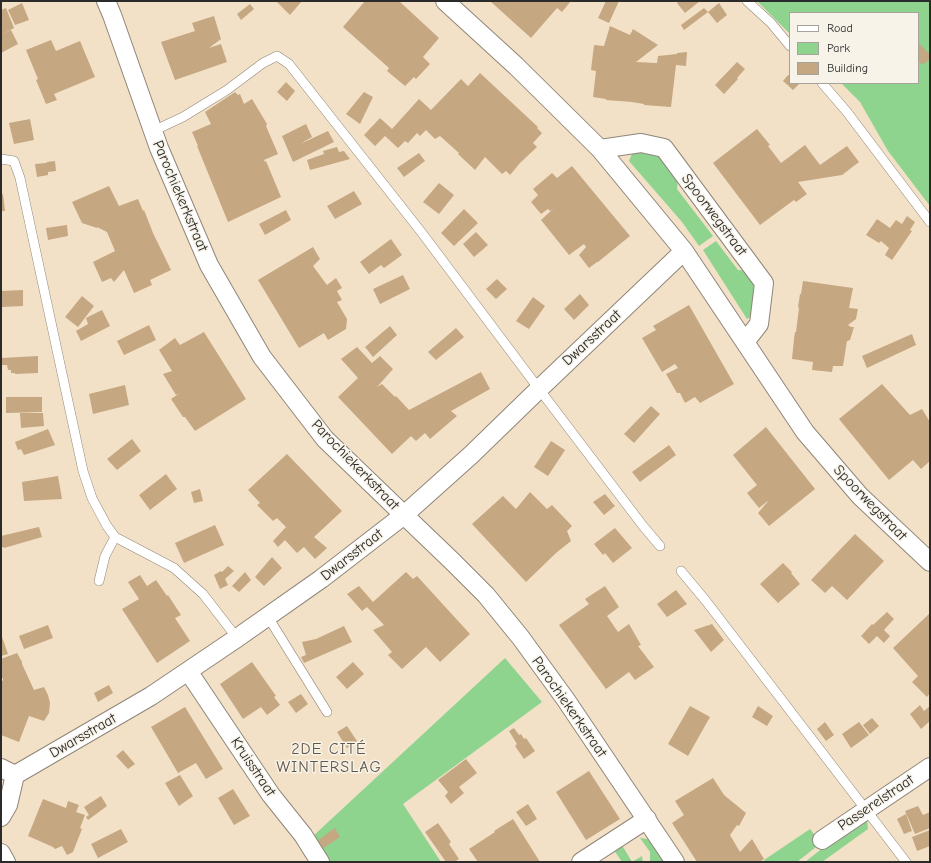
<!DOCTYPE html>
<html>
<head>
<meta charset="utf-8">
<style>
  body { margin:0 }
  #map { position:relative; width:931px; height:863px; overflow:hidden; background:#f3e1c7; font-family:"Comic Neue",sans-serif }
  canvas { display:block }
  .frame { position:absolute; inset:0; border:2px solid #2b2b2b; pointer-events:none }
  .legend { position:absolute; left:789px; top:12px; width:130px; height:72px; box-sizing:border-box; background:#f7f3e8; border:1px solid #a5a39c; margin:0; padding:5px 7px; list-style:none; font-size:12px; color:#2b2b2b }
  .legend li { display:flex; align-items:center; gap:8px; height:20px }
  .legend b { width:20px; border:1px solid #a5a39c }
</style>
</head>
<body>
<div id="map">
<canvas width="931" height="863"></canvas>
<div class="frame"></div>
<ul class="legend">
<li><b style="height:5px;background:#fff"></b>Road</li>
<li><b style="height:11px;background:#8ed48f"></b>Park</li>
<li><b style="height:11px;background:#c5a782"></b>Building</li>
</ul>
</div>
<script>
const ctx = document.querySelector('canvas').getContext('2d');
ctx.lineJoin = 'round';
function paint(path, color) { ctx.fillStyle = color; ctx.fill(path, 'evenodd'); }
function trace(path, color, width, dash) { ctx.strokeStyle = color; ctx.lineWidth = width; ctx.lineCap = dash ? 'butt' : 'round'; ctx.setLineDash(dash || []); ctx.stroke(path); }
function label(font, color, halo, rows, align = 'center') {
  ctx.font = font + ' "Comic Neue",sans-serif'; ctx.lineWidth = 3; ctx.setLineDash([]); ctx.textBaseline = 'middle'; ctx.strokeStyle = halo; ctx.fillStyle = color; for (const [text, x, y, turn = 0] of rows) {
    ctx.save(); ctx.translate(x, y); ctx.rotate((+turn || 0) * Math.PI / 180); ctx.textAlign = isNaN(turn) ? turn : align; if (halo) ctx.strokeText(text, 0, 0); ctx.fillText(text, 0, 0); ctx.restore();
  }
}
paint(new Path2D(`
  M757,1h173v205l-42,-55 -28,-49 -19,-19h77v-70h-128v21z
  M639,150l16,1 23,27 -1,11 36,47 -14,10 -17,-24 -53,-61 3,-7z
  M716,241l22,29 11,1 7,12 -5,34 -4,2 -44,-69z
  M505,658l37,44 -139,102 38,58h-113l-16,-25z
  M867,820l1,9 -46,33h-17l19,-15z
  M810,829l11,14 -24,19h-32l-1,-2z
  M640,838l8,1 5,5 11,18h-14v-10z
  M622,845l10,17 10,-6 1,6h-21l-8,-12z`), '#8ed48f');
paint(new Path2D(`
  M276,1h26l-12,14z
  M365,1h34l40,37 -16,19 7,7 -14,15 -2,-2 -9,9 -18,-15 2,-3 -46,-41z
  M490,1h81l-9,11 -5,-4 -26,30z
  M606,1h13l-10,22 -11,-5z
  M679,1h21l-15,12 -8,-10z
  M22,3l7,17 -14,5 -7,-15z
  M719,3l8,12 -10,8 -9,-11z
  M250,4l4,5 -13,11 -4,-6z
  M6,8l8,20 -13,7v-25z
  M704,8l4,4 -24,18 -3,-5z
  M214,16l7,23 -12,9 12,-4 6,18 -52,18 -14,-38 34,-11 -3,-8z
  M610,26l20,9 3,-6 25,16 -22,17 21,1 1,-7 19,-2v-1l10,-1 -1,14 -10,-1 -5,42 -27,-2v-1l-12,-2 -26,-2v-1l-13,-2 3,-26 -5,-1 3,-25 10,1z
  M11,30l7,14 -17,9v-18z
  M51,40l5,11 24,-10 15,36 -41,17 3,6 -11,4 -10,-24 2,-1 -12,-29z
  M918,42l12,13v4l-8,6 -4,-5z
  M737,62l8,7 -8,9 1,1 -14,15 -9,-9z
  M480,73l58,54 -1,1 5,5 -9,10 4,4 -17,16 -10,12 -4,-4 -4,3 -17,-17 -10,13 -17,-16 1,-1 -19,-17 -5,3 -9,-9 -6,6 -3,-3 -9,10 -3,-2 -7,7 -13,-12 -10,10 -11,-11 16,-17 12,11 27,-30 12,11 30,-31 7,7z
  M788,75l2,1v7h8l1,1 -6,6 -10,-9z
  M286,82l9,9 -8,10 -10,-9z
  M235,92l3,3 2,-1 4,10 8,-5 15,25 -1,2 12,28 -14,6 1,2 1,-1 15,36 -53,25 -31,-76h1l-6,-14 19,-8 -6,-12z
  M364,92l9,5 -13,27 -14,-10z
  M30,119l4,21 -20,4 -5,-21z
  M306,124l6,13 -12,7 28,-13 6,11 -41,20 -11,-26z
  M757,129l13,16 -2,1 13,17 24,-18 15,20 27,-19 12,16 -17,13 -44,7 9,12 -11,8 -2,-2 -34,25 -47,-62z
  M337,147l2,5 5,-1 6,8 -40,11 -3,-10 17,-6 -1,-3z
  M419,153l6,8 -21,16 -7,-9z
  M55,161l1,10 -8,1v3l-11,2 -2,-13 11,-1 1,-1z
  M572,166l58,70 -32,26h-1l-8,6 -10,-13 7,-8 -2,-3 -15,11 -28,-35 13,-12 -4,3 -2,-2 -7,5 -10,-12 7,-7 -5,-6 19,-16 5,5z
  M439,183l15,12 -15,19 -16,-12z
  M109,186l10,20 19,-7 5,12 1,-1 9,23 18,37 -21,10 2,5 -18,8 -10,-23 -10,12 -3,-4 -9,4 -9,-20 22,-11 -8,-19 -10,-5v1l-15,-5 -10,-21z
  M354,191l8,13 -27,15 -8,-13z
  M3,194l2,17h-4v-16z
  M464,209l14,14 -24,23 -13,-13z
  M286,210l5,10 -26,15 -6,-11z
  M907,216l8,6 -5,8 2,1 -20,29 -7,-5 4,-7 -8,-7 -2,2 -13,-8 11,-16 13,9 6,-8 6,4z
  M67,225l1,11 -20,4 -2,-12z
  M476,232l12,13 -14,12 -11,-13z
  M391,239l11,16 -18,13 -3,-3 -12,9 -9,-12z
  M313,247l7,12 -7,7 14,19 9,-7 6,10 -5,3 5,9 -5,2 10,17 -1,10 -18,11 -4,-7 -25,15 -41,-68z
  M403,275l7,14 -30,15 -7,-15z
  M497,279l10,10 -11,10 -10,-10z
  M803,281l50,7 -4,20 9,1 -2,10 -8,6 3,2h3l-4,13 -3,1 -4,25h-10l-1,6 -20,-2 1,-8 -21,-3 2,-20 1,-7h1l3,-24 -1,-1 2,-13h1z
  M23,290v16l-21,1 -1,-16z
  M580,294l9,11 -15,15 -10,-11z
  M82,296l12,10 -16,21 -13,-10z
  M533,297l12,9 -16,23 -13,-8z
  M689,305l45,79 -34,19 -5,-6 -10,6 -5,-10h-3l-11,-19 12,-6 -3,-4 -13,8 -20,-34 14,-8 -3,-4z
  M102,310l8,16 -29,15 -5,-10 12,-7 -2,-6z
  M149,325l7,15 -32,15 -7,-14z
  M390,326l7,9 -24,22 -8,-10z
  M456,328l8,9 -28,23 -8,-8z
  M204,332l42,67 -51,32 -10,-14h-2l-12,-18 9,-6 -4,2 -13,-21 9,-3 -13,-21 16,-12 5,7z
  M912,334l4,11 -49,23 -5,-12z
  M357,347l15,16 8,-7 13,13 -16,18 5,-3 13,13 1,-1 13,14 72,-38 9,17 -39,22 6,5 -27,23 -5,-6 -9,8 -5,-5 -19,18 -54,-57 20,-19 -17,-19z
  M38,356v17l-23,1v-1h-4v-3h-3l-1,-5h-6v-7z
  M882,384l28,31 12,-6 8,13v39l-9,8 -8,-9 -24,20 -50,-61z
  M125,385l4,20 -36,9 -4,-20z
  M6,397h36v15l-36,1z
  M651,406l9,8 -26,29 -10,-9z
  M20,413h23l1,13 -23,2z
  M766,427l49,62 -46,37 -11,-13 11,-13 -10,8 -12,-15 10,-8 -24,-30z
  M48,429l7,16 -31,10 -3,-6 -3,1 -3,-8z
  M132,439l9,12 -24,19 -10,-11z
  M551,441l14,9 -17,26 -14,-9z
  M669,445l7,10 -36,27 -8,-10z
  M287,454l55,57 -28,26 13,11 -12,11 -11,-12 -7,6 -12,-13 -7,7 -5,-6 13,-14 -9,-9 -4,3 -16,-16 3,-2 -12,-13z
  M166,474l11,15 -27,21 -11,-15z
  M58,476l4,23 -38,2 -2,-19z
  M200,489l3,12 -9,2 -3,-11z
  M530,492l17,17 5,-4 20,21 -5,5 4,10 -15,12 -30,29 -54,-58 31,-28 13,13z
  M605,494l10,12 -11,9 -11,-13z
  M215,525l9,20 -40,18 -9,-20z
  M39,527l3,10 -38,11 -1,-1h-2v-11z
  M615,528l17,20 -19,15 -8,-10 -2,2 -9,-11z
  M855,534l29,27 -37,39 -15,-14 -7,7 -14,-13z
  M272,557l10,11 -18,18 -9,-9z
  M783,563l9,9 -1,1 9,11 -22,19 -18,-19z
  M228,566l6,5 -9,8 3,6 -8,4 -6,-14 7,-4 1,1z
  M245,572l6,8 -12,12 -7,-6z
  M406,572l7,7 4,-3 53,58 -30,28 -14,-15 -24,22 -14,-14 4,-3 -19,-22 11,-5 -17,-18 -5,4 -15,-17 12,-8 14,16z
  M140,575l7,11 9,-6 11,16 1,-1 13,20 -6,3 15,23 -33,22 -35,-54 17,-10 -11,-17z
  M605,586l14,21 -12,9 11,16 11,-8 12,21 -3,1 16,21 -19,13 -6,-8 -23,17 -47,-64 30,-21 -4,-5z
  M676,590l11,14 -20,13 -10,-13z
  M887,612l7,7 -10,11 6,6 -6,7 -7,-7 -8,8 -8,-8 11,-12 1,1z
  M930,613v80l-3,4 -15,-15 6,-6 -25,-28z
  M712,624l12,16 -13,12 -17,-22z
  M48,625l5,13 -29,11 -5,-13z
  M344,626l8,16 -48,21 -3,-6 5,-2 -4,-13 14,-3z
  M1,634l7,20 -7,2z
  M17,653l5,9v2l12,26 10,-3 4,8 2,8 -1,10 -5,8 -15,-5 -10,26 -18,-7v-55l2,1v-3l-2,1v-20z
  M252,662l24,34 -2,1 6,8 -13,10 -6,-8 -18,12 -23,-35z
  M353,662l11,12 -17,15 -11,-12z
  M109,685l4,8 -15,9 -4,-9z
  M301,694l7,10 -12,9 -8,-11z
  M920,705l4,6 6,-5v15l-9,8 -11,-15z
  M690,706l20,11 -22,39 -20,-12z
  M758,706l15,10 -6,10 -15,-9z
  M185,707l38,62 -17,10 -10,-16 -18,10 -27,-46z
  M872,718l7,8 -9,8 -7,-9z
  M825,722l9,13 -8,6 -9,-12z
  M859,722l10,13 -18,13 -9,-14z
  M347,726l10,15 -10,7 -10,-16z
  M514,728l5,7 2,-1 3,5 2,-1 9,13 -11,8 -9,-13 2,-2 -8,-13z
  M123,750l12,14 -7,5 -12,-13z
  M466,759l11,14 -18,14 5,6 -13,11 -6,-8 3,-4 -10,-12z
  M589,771l31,48 -34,21 -30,-48z
  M180,775l13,21 -14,10 -14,-23z
  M713,778l11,17 22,18 -7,13 -2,-1 -7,10 10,17 12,-13 12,20 -4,3h-63l-25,-39 12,-8 -9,-14z
  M233,789l17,27 -16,9 -16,-27z
  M101,796l6,10 -19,14 -2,-3 3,-2 -5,-8z
  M43,799l23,9 2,-7 11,4 -3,7 9,3 -5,13 2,1 -9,23 -6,3 -5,-9 -7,3 -2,-2 -25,-11z
  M528,804l9,15 -11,7 -10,-14z
  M918,806l5,9 7,-3v16l-15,6 -10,-23z
  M906,814l6,17 -8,3 -7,-15z
  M513,819l27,43h-62l-9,-13 26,-17 -1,-1z
  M438,823l13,19 -2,2 10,15 -5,3h-8l-21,-30z
  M335,828l5,9 -18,12 -5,-8z
  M121,829l7,13 -30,16 -7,-14z
  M930,830v16l-13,5 -5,-14z`), '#c5a782');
const lane = new Path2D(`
  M747,1l24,22 19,23
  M822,83l25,29 83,110
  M153,131l30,-14 44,-27 36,-27 14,-7 12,8 133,169 111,148 110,145 17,20
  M1,159l13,2 6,17 63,293 9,27 15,28 8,11 59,31 29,26 34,44
  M681,571l25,30 200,261
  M99,581l6,-25 10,-19
  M268,617l59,95`);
const street = new Path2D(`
  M106,1l6,14 47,133 50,117 53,92 63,82 79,76 48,46 34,34 35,43 45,62 109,162
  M445,1l71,65 84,83 84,102 121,181 55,64 70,66
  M600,149l41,-6 23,5 100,135 -5,41 -14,18
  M188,671l83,124 32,40 17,27
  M1,768l14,7 -7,30 -7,12
  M15,775l136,-79 86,-58 84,-59 83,-64 67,-60 68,-66 145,-138
  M822,840l108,-73
  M1,853l5,9
  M581,862l66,-43`);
trace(lane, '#8f8679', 10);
trace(street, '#8f8679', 20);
trace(lane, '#fff', 9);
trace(street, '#fff', 18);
label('15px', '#2b2b2b', '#f7f3e8', [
  ["Parochiekerkstraat",180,196,67],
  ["Spoorwegstraat",714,215,53],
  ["Dwarsstraat",592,338,-43],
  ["Parochiekerkstraat",355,465,46],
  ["Spoorwegstraat",870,503,46],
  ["Dwarsstraat",352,555,-38],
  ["Parochiekerkstraat",569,707,55],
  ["Dwarsstraat",83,736,-30],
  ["Kruisstraat",253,767,56],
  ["Passerelstraat",876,803,-34]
]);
ctx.letterSpacing = '1px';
label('16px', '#615649', '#f7f3e8', [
  ["2DE CITÉ",329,749],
  ["WINTERSLAG",329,767]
]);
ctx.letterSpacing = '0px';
</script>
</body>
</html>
